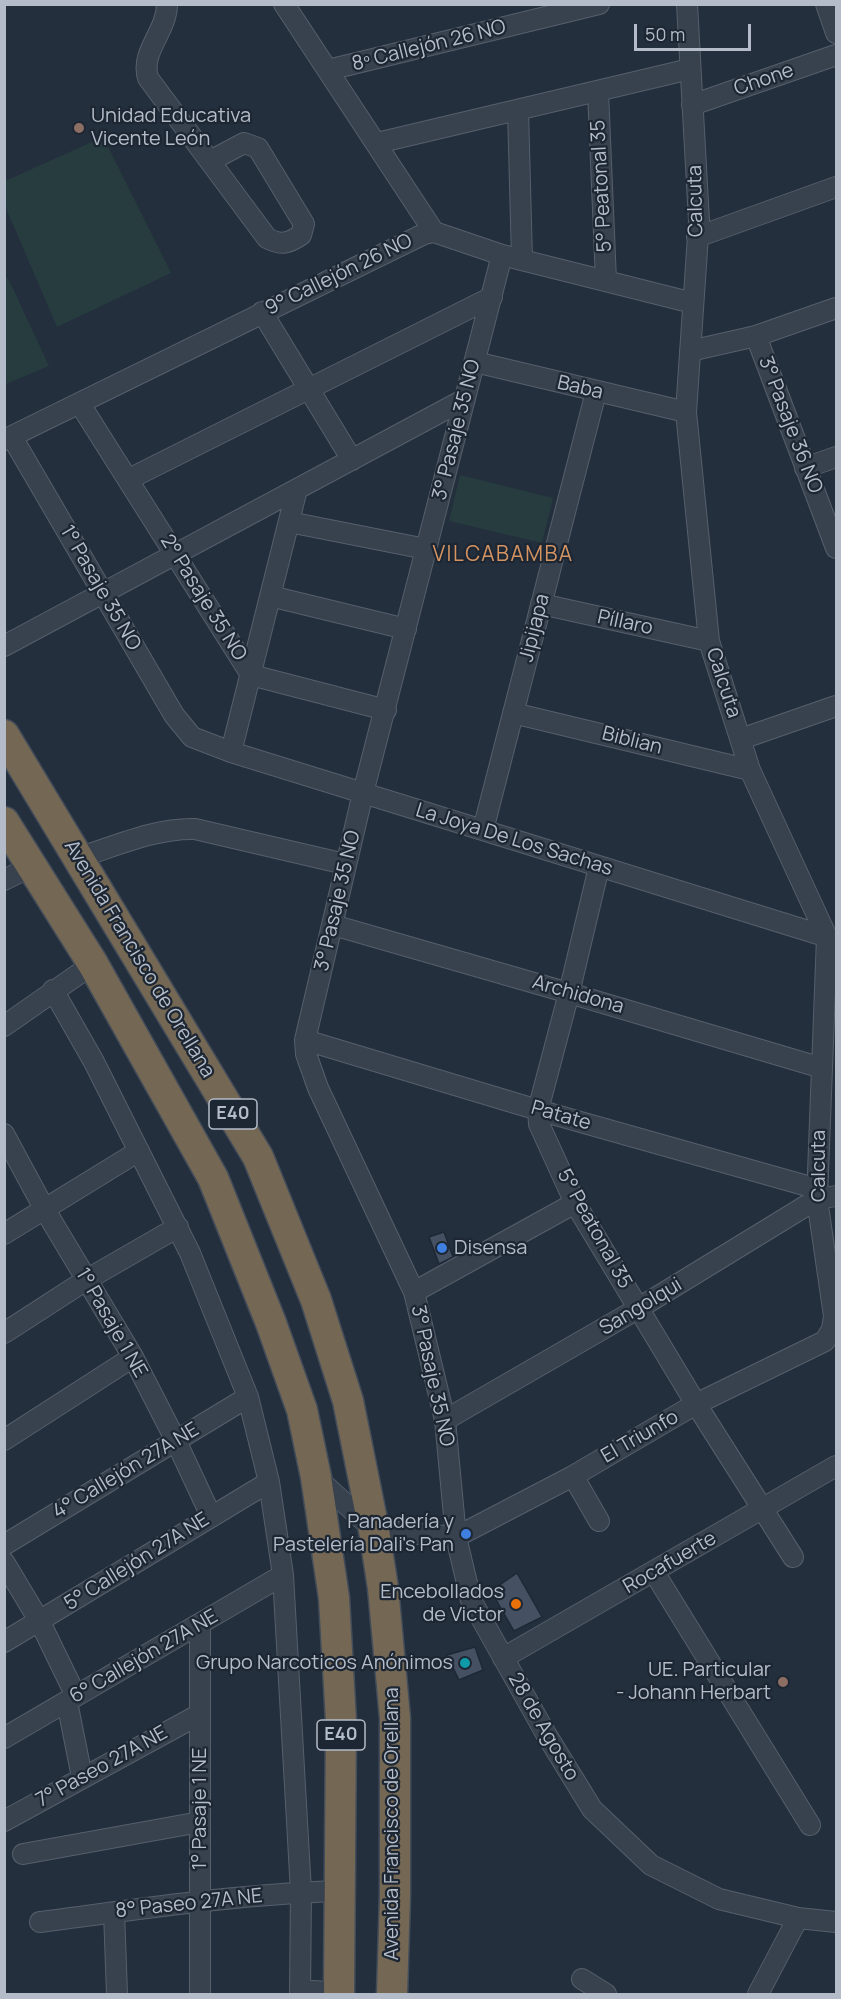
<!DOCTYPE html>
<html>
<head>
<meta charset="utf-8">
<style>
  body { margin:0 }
  #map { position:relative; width:841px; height:1999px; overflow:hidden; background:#242f3e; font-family:Manrope,sans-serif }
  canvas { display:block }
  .frame { position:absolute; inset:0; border:6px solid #b4bcc9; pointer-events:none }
  .scale { position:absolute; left:634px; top:24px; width:117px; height:27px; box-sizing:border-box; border:3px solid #b4bcc9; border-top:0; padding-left:8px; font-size:18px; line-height:21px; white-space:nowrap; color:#b4bcc9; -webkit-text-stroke:4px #1d2633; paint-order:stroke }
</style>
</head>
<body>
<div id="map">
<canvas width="841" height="1999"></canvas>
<div class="frame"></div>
<div class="scale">50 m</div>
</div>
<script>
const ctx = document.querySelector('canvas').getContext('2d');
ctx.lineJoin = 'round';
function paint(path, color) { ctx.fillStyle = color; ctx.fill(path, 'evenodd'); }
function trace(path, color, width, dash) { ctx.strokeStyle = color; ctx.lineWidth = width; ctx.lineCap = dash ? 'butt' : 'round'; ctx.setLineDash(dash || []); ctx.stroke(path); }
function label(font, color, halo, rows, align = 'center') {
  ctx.font = font + ' Manrope,sans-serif'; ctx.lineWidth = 4.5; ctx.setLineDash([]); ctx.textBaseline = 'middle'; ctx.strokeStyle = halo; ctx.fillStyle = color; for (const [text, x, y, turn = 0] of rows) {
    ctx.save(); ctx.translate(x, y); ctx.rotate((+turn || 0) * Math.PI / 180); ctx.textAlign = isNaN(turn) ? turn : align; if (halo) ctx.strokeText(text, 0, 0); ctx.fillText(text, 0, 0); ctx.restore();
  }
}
paint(new Path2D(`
  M103,137l68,136 -114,54 -52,-121v-25z
  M8,278l41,88 -43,18 -2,-4v-101z
  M460,475l93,23 -11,45 -93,-22z`), '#263c3f');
const building = new Path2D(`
  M444,1232l9,25 -14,7 -10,-27z
  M517,1573l25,44 -28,14 -23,-40z
  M475,1647l8,23 -24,10 -12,-25z`);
paint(building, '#455162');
trace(building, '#1f2835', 1.5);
const minor = new Path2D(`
  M167,4c0,28 -27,47 -19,74l119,160c14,8 22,5 34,-3l3,-11 -46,-76 -14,-5 -34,18
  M284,4l150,228
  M826,4l10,29
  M328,70l271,-66
  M598,91l8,190
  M692,105l144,-50
  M518,110l4,150
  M377,143l313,-74
  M697,237l139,-50
  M502,255l-139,538 -58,247 1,14 12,34 96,204 31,128 11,117 117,-61 123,-72 129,-63 7,-12 2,-13 -17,-117 10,-262 -77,-167 -41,-129 -23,-229 13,-191 -12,-217
  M262,312l90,148
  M756,336l80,212
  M690,351l66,-15 80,-28
  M475,362l211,50
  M80,404l171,271 135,35
  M12,437l162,278 18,22 39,15 603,187
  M4,440l420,-206 10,-2 68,23 191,48
  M805,468l31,-11
  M129,479l363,-182
  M289,522l137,27
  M270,596l136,33
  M541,604l168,37
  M4,646l461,-247
  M513,713l237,57
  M741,739l95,-33
  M231,752l66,-263
  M483,830l113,-438
  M78,858c38,-12 77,-30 117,-29l150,35
  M599,867l-30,126 -31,117 1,14 36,79 121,201 97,153
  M4,880l28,-14
  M333,925l236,68 253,75
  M53,990l41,72 96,191 58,144 21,85 14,93 18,317 -1,102
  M4,1026l89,-62
  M305,1040l233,70 280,79
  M4,1134l41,76 88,147 43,84 35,75
  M4,1234l135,-83
  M414,1292l161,-89
  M4,1333l82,-53 92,-53
  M445,1420l194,-112 178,-109 19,-3
  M4,1440l129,-83
  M573,1476l26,45
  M316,1477l58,53 82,7 15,63 75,134 46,75 59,56 68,34 79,19 38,4
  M4,1545l244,-148
  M4,1562l36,60 36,74
  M654,1572l156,253
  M4,1642l265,-160
  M503,1658l333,-192
  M67,1702l15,75
  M4,1738l279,-163
  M4,1821l196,-107
  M23,1854l177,-32
  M114,1912l3,82
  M40,1922c100,-13 199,-28 299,-31
  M582,1979l24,15
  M300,1990l39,3
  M200,1994v-370
  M758,1994l40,-76`);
const highway = new Path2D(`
  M4,735l254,422 58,143 32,101 26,129 9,58 12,130v177l-3,99
  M4,822l89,142 120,214 58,145 31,87 14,67 18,121 7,123 -2,273`);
trace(minor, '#565f6c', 22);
trace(highway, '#434c59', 33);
trace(minor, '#38414e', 20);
trace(highway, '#746855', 30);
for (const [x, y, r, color] of [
  [79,128,6,"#8d6e63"],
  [442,1248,6,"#3f7fe0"],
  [466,1534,6,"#3f7fe0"],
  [516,1604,6,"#e8710a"],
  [465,1663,6,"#0f9aa8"],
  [783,1682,6,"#8d6e63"]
]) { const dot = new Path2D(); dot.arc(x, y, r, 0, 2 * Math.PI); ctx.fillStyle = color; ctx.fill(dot); trace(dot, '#1d2633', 2); }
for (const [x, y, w] of [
  [233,1114,48],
  [341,1735,48]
]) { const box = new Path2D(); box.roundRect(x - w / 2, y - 15, w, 30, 4.5); ctx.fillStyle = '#1d2633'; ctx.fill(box); trace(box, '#b4bcc9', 1.5); }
label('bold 18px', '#b4bcc9', null, [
  ["E40",233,1114],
  ["E40",341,1735]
]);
label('20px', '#b4bcc9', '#1d2633', [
  ["8º Callejón 26 NO",429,46,-14],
  ["Chone",764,80,-19],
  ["5° Peatonal 35",602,186,-93],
  ["Calcuta",696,201,-91],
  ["9° Callejón 26 NO",339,275,-26],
  ["Baba",580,388,13],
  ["3° Pasaje 36 NO",790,425,69],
  ["3° Pasaje 35 NO",457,430,-76],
  ["1° Pasaje 35 NO",100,588,60],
  ["2° Pasaje 35 NO",203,598,58],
  ["Píllaro",625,623,12],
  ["Jipijapa",535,628,-76],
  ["Calcuta",723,683,72],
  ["Biblian",632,741,14],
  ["La Joya De Los Sachas",514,840,17],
  ["3° Pasaje 35 NO",338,901,-77],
  ["Avenida Francisco de Orellana",139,959,59],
  ["Archidona",578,995,16],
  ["Patate",561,1116,16],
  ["Calcuta",819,1166,-90],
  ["5° Peatonal 35",594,1229,61],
  ["Sangolqui",641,1307,-31],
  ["1° Pasaje 1 NE",111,1323,60],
  ["3° Pasaje 35 NO",432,1376,78],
  ["El Triunfo",640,1437,-30],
  ["4° Callejón 27A NE",126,1471,-31],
  ["5° Callejón 27A NE",137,1562,-32],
  ["Rocafuerte",670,1563,-30],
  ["6° Callejón 27A NE",144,1657,-30],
  ["28 de Agosto",543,1727,60],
  ["7° Paseo 27A NE",102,1767,-29],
  ["1° Pasaje 1 NE",200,1809,-90],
  ["Avenida Francisco de Orellana",392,1824,-90],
  ["8° Paseo 27A NE",189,1904,-6]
]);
label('20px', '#b4bcc9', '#1d2633', [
  ["Unidad Educativa",91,116,"left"],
  ["Vicente León",91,139,"left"],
  ["Disensa",454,1248,"left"],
  ["Panadería y",454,1522],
  ["Pastelería Dali's Pan",454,1545],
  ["Encebollados",504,1592],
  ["de Victor",504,1615],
  ["Grupo Narcoticos Anónimos",453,1663],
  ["UE. Particular",771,1670],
  ["- Johann Herbart",771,1693]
], 'right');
ctx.letterSpacing = '1.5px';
label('21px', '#d59563', '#1d2633', [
  ["VILCABAMBA",503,555]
]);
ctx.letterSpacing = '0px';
</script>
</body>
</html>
